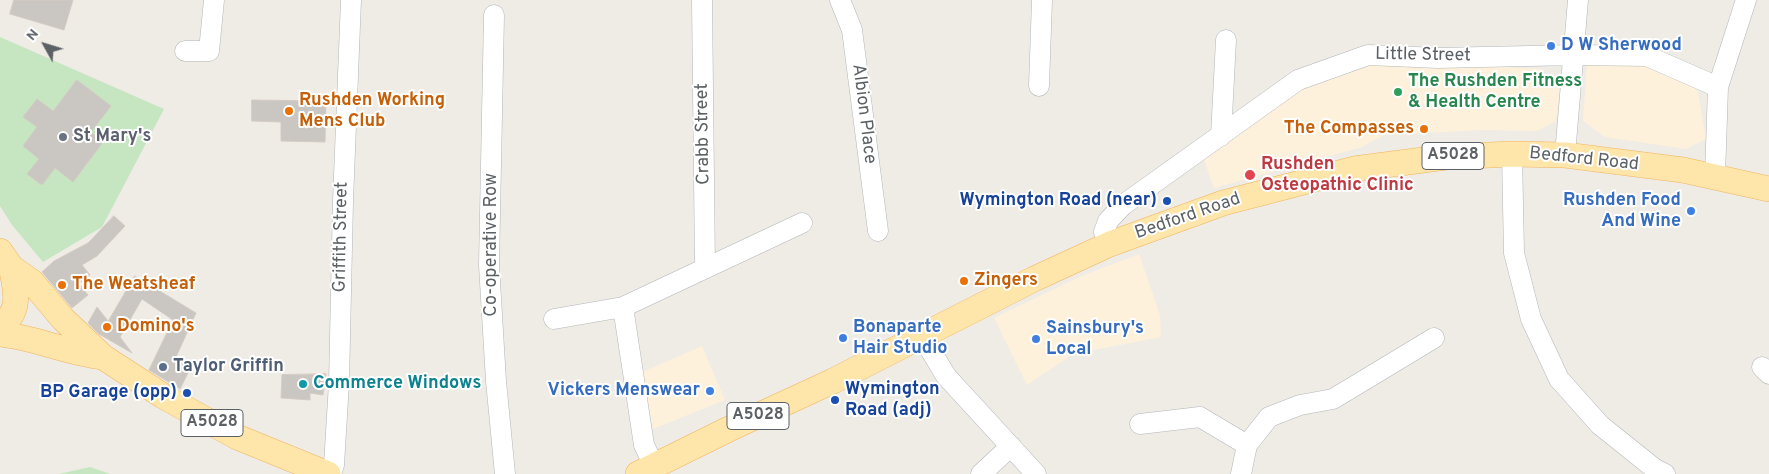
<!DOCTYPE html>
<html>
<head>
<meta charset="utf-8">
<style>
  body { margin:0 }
  #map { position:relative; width:1769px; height:474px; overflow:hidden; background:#efebe5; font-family:Overpass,sans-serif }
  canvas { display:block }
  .north { position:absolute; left:20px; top:20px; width:50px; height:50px; -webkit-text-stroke:4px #fff; paint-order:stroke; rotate:309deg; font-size:14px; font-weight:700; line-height:20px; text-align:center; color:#5c6165 }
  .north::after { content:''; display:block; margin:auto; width:18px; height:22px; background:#5c6165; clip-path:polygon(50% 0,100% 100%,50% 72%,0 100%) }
</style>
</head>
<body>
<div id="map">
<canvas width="1769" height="474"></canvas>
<div class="north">N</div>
</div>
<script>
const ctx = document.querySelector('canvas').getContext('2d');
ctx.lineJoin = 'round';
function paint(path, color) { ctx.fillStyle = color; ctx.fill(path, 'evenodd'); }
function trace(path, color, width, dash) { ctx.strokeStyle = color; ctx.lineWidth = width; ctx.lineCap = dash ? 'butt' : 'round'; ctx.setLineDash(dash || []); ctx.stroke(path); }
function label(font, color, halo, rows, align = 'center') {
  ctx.font = font + ' Overpass,sans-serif'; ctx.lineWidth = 4; ctx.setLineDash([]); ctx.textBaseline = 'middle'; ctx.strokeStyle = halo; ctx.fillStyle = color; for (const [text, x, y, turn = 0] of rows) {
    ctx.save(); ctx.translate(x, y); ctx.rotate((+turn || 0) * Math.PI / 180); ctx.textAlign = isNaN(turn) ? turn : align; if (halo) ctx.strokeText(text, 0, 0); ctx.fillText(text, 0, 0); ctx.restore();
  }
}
paint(new Path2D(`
  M1587,62h50l51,18 10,12 8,47 -20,10 -81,-12 -22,-16z
  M1369,63l95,2 76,4 20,21 -4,31 -19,10 -53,-1 -100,5 -22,12 -148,41 -11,-31 95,-73z
  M1139,254l21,61 1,22 -88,17 -46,31 -33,-67 85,-41z
  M702,346l23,54 -72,29 -11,-57z`), '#fef1db');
paint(new Path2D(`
  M0,37l164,72 -62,118 -59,35 -31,-37 -12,-19z
  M90,467l20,7h-51z`), '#c6e6c1');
const building = new Path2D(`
  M14,0h59l-9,30 -54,-16z
  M77,80l34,26 -20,26 12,10 -30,40 -18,-14 -13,17 -15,-11 12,-15 -16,-13 14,-19 -14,-10 14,-18 16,12z
  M252,100l74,1 -1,41 -44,-1v-19l-29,-1z
  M114,216l11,10 -28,30 -15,9 8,10 -11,9 9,11 -16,13 -30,-36 12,-11 34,-18z
  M135,276l61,37 -20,44 15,10 -11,22 -31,-19 24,-50 -31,-21 -22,38 12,16 -33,-19 -11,-11 9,-16 11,14z
  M326,374l-3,21 -13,-2v7l-29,-2 1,-23z`);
paint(building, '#cac6c1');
trace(building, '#d4ccc3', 1);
const minor = new Path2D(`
  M702,0l3,268
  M840,0l12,30 26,201
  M494,15l-5,250 7,116 9,93
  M185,51h24l5,-51
  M1039,86l3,-86
  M1221,136l5,-96
  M1512,154l2,99 17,66 28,60 41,46 55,44 10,5
  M1565,155l13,-155
  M1715,176l3,-89 28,-87
  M1110,244l-6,-12 4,-11 15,-16 175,-125 70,-25 70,3 136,-3 73,1 71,31
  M623,307l21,138 10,21
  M554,319l69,-12 179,-84
  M922,336l24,40 90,98
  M1762,367l7,7
  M1140,424l60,-7 47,28
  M331,474l3,-9 5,-82 4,-182 8,-201
  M981,474l30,-28
  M1241,474l6,-29 22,-28 31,-12 33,-6 101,-61`);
const major = new Path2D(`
  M0,251l11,16 21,15 31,37 40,38 60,39 74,41 91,37
  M0,326c22,-14 16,-37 11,-59
  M0,334c36,4 68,19 103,23
  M638,474l91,-45 104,-48 201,-102 76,-35 113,-41 131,-34 92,-12 66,-3 53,1 118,15 86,19`);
trace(minor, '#b2b6b9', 21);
trace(major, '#f1b35c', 26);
trace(minor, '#fff', 20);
trace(major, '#fee6aa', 25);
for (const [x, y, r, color] of [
  [1551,46,5,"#3f7fe0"],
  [1398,92,5,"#2e9e5b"],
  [289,111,5,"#e8710a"],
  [1424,129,5,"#e8710a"],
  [63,137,5,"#6b7280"],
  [1250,175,6,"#e0444e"],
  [1167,201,5,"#1a4fb4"],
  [1691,211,5,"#3f7fe0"],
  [964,281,5,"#e8710a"],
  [62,285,5,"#e8710a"],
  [107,327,5,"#e8710a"],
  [843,338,5,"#3f7fe0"],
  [1036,339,5,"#3f7fe0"],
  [163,367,5,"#5c6f8a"],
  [303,384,5,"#0f9aa8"],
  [710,391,5,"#3f7fe0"],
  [187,393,5,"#1a4fb4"],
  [835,400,5,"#1a4fb4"]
]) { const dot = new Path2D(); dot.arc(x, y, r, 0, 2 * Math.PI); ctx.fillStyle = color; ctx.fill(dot); trace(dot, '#fff', 2); }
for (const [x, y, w] of [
  [1453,156,62],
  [758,416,62],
  [212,423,62]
]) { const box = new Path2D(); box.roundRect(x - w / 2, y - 13.5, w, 27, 4); ctx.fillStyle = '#fff'; ctx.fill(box); trace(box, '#5c6165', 1); }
label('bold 16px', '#5c6165', null, [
  ["A5028",1453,156],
  ["A5028",758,416],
  ["A5028",212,423]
]);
label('bold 18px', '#366cbe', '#fff', [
  ["D W Sherwood",1561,46],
  ["Rushden Food",1681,201,"right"],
  ["And Wine",1681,222,"right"],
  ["Bonaparte",853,328],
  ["Hair Studio",853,349],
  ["Sainsbury's",1046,329],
  ["Local",1046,350],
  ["Vickers Menswear",700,391,"right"]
], 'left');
label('18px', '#5c6165', '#fff', [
  ["Little Street",1423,56,1],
  ["Albion Place",863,114,83],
  ["Crabb Street",704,134,-91],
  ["Bedford Road",1584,160,6],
  ["Bedford Road",1188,217,-19],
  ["Griffith Street",342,237,-89],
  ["Co-operative Row",492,245,-90]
]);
label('bold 18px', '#27864d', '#fff', [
  ["The Rushden Fitness",1408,82],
  ["& Health Centre",1408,103]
], 'left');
label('bold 18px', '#c56008', '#fff', [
  ["Rushden Working",299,101],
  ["Mens Club",299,122],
  ["The Compasses",1414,129,"right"],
  ["Zingers",974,281],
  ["The Weatsheaf",72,285],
  ["Domino's",117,327]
], 'left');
label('bold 18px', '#5b616d', '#fff', [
  ["St Mary's",73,137]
], 'left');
label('bold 18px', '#be3a42', '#fff', [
  ["Rushden",1261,165],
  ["Osteopathic Clinic",1261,186]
], 'left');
label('bold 18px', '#164399', '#fff', [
  ["Wymington Road (near)",1157,201],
  ["Wymington",845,390,"left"],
  ["Road (adj)",845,411,"left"],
  ["BP Garage (opp)",177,393]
], 'right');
label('bold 18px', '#4e5e75', '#fff', [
  ["Taylor Griffin",173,367]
], 'left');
label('bold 18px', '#0d838f', '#fff', [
  ["Commerce Windows",313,384]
], 'left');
</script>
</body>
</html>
